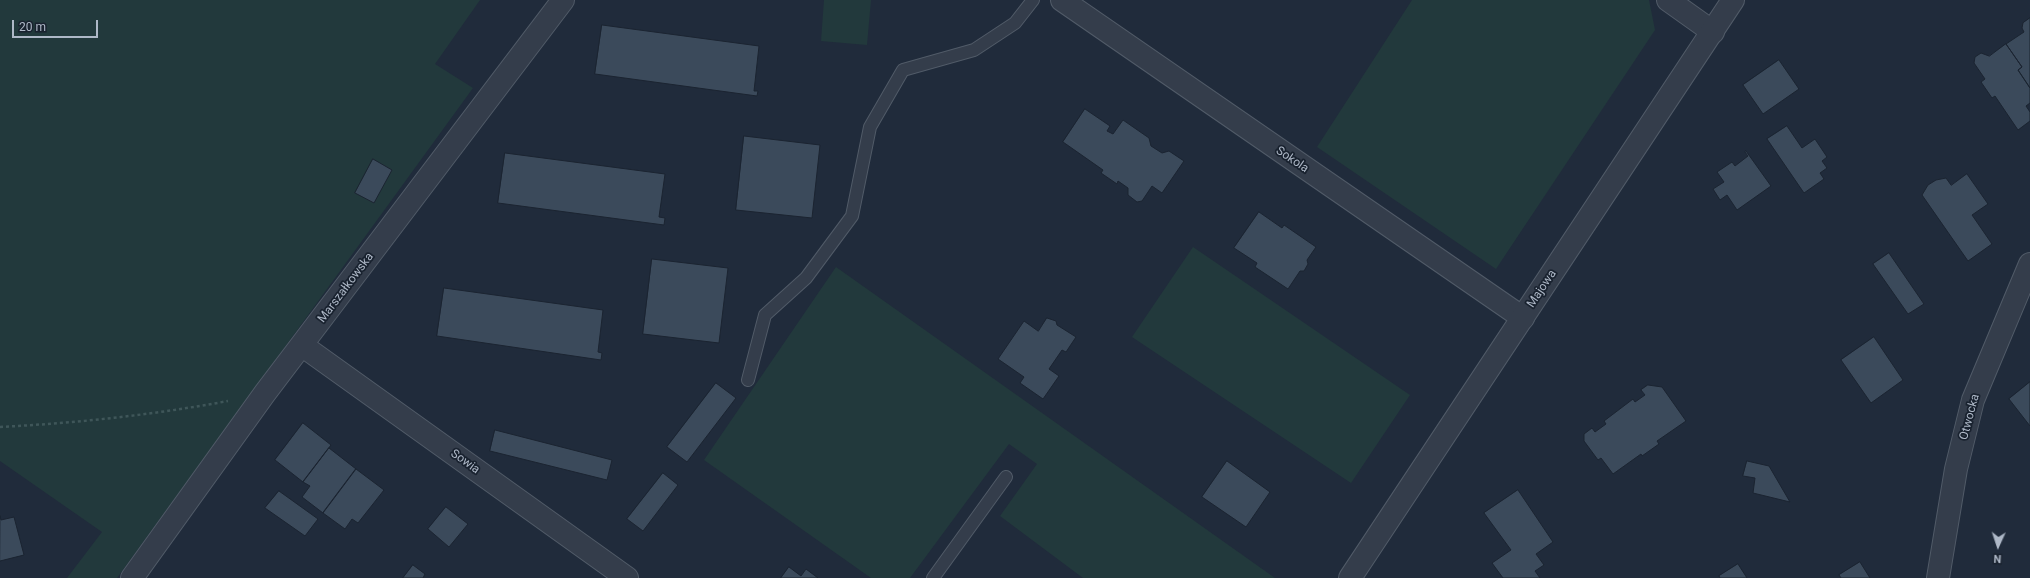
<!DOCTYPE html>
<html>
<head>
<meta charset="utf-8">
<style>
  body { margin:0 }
  #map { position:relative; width:2030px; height:578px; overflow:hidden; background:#202b3b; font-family:Roboto,sans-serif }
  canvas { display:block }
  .north { position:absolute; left:1978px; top:526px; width:40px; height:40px; -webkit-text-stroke:3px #19222f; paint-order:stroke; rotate:183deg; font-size:11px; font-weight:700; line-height:16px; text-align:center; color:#aeb8c7 }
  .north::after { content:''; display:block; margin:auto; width:14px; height:18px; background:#aeb8c7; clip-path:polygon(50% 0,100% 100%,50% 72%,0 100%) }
  .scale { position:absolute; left:12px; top:20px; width:86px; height:18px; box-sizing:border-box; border:2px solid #aeb8c7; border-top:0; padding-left:5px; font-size:12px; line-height:14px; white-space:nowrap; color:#aeb8c7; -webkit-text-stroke:3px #19222f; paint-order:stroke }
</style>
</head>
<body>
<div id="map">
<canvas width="2030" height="578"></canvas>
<div class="north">N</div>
<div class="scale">20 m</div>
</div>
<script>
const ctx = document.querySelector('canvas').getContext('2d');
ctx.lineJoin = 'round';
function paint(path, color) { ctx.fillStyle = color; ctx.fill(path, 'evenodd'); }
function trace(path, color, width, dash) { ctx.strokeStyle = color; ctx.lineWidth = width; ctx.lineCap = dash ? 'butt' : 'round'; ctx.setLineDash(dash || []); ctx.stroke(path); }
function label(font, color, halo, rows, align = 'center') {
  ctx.font = font + ' Roboto,sans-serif'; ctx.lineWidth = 3.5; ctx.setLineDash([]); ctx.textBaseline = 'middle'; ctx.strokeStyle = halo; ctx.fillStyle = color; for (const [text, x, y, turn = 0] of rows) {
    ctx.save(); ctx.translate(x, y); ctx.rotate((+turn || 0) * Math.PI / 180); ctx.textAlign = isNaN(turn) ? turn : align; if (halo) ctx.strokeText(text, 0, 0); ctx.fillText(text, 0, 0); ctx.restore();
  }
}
paint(new Path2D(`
  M0,0h480l-45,64 38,24 -356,490h-50l35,-46 -102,-71z
  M824,0h47l-4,45 -46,-4z
  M1412,0h237l6,30 -159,239 -179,-122z
  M1193,247l217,148 -59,88 -219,-146z
  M836,267l439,311h-192l-83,-62 37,-52 -28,-20 -99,134h-39l-167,-118z`), '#22393c');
const building = new Path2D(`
  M2030,18v70l-12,-18 4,-3 -16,-23 18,-12 -2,-4 1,-5z
  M602,25l157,21 -5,45h4l-1,5 -162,-22z
  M2006,44l16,23 -4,3 12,18v15l-4,3 4,6v9l-12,9 -23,-34 -3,2 -11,-16 4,-3 -11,-16 1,-6 6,-4 8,3z
  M1779,60l20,29 -36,25 -20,-29z
  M1085,109l25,17 -3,5 6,3 10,-14 26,18 2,8 11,7 7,-2 15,10 -22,32 -10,-7 -10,15 -5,1 -9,-7v-7l-10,-7 -1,3 -16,-11 2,-3 -40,-28z
  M1787,126l15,22 13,-9 12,18 -5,4 5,7 -7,5 4,6 -20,14 -37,-54z
  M744,136l76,9 -8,73 -76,-8z
  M1746,151l25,35 -34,24 -10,-15 -7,5 -7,-11 11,-7 -7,-10 15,-10 3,4 13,-10 -3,-4z
  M505,153l160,21 -6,43 6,1 -1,7 -166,-22z
  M373,159l19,11 -18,33 -19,-10z
  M1967,174l21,30 -16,11 20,29 -24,17 -46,-66 6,-10 8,-5 10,-2 5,7z
  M1259,212l23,16 2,-3 32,22 -9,13 1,4 -4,7h-4l-12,18 -33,-22 2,-4 -23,-15z
  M1889,253l35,51 -16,10 -35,-50z
  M652,259l76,9 -9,75 -76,-9z
  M444,288l159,22 -5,42 4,1 -1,7 -164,-24z
  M1047,318l9,3 1,4 19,12 -10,15 -4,-2 -13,19 10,7 -16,23 -23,-16 4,-6 -26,-18 26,-38 14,10z
  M1874,337l29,43 -32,23 -30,-43z
  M2030,382v44l-21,-27z
  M716,383l20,15 -49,64 -20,-15z
  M1648,385l14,2 24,34 -29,20 2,3 -17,12 -1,-2 -28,20 -12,-16 -3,2 -14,-19v-7l8,-6 3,4 11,-8 -2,-3 29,-22 2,3 10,-7 -4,-5z
  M303,423l28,22 -28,37 -28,-22z
  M495,430l117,30 -5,20 -117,-29z
  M329,448l27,21 -33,44 -21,-16 8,-11 -7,-4z
  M1227,461l43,31 -24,35 -44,-30z
  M1747,461l22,5 21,36 -37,-9 2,-15 -12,-2z
  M356,469l28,21 -26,33 -6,-4 -7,10 -22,-16z
  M663,473l15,12 -35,46 -16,-12z
  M1518,490l35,52 -17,12 8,11 -9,6 5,7h-37l-11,-15 19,-13 -27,-37z
  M279,491l39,28 -13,17 -40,-28z
  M446,507l22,17 -19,23 -21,-18z
  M0,516l1,4 13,-3 10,38 -24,6z
  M1860,562l10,16h-29l-2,-3z
  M1738,564l9,14h-27l-1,-2z
  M413,565l12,9 -2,4h-20z
  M789,567l12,9 5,-7 12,9h-37z`);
paint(building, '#3b4a5b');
trace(building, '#1b2431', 1);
const service = new Path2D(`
  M748,380l17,-65 41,-37 46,-62 18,-89 33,-57 71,-20 41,-27 18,-23
  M933,578l73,-101`);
const minor = new Path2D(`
  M1062,0l461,318
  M1668,0l45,32
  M303,346l324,232
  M132,578l133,-185 298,-393
  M1938,578l18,-109 17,-69 57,-136`);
const tertiary = new Path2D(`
  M1350,578l383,-578`);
trace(service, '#515b68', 14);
trace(minor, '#515b68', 24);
trace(tertiary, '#515b68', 24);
trace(new Path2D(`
  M0,427c77,-4 152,-12 228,-26`), '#3f5659', 2.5, [3, 3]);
trace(service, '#343d4b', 12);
trace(minor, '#343d4b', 22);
trace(tertiary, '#343d4b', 22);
label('12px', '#aeb8c7', '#19222f', [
  ["Sokola",1292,160,34],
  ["Marszałkowska",346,288,-53],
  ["Majowa",1542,289,-56],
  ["Otwocka",1970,417,-75],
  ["Sowia",465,462,36]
]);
</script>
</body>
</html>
